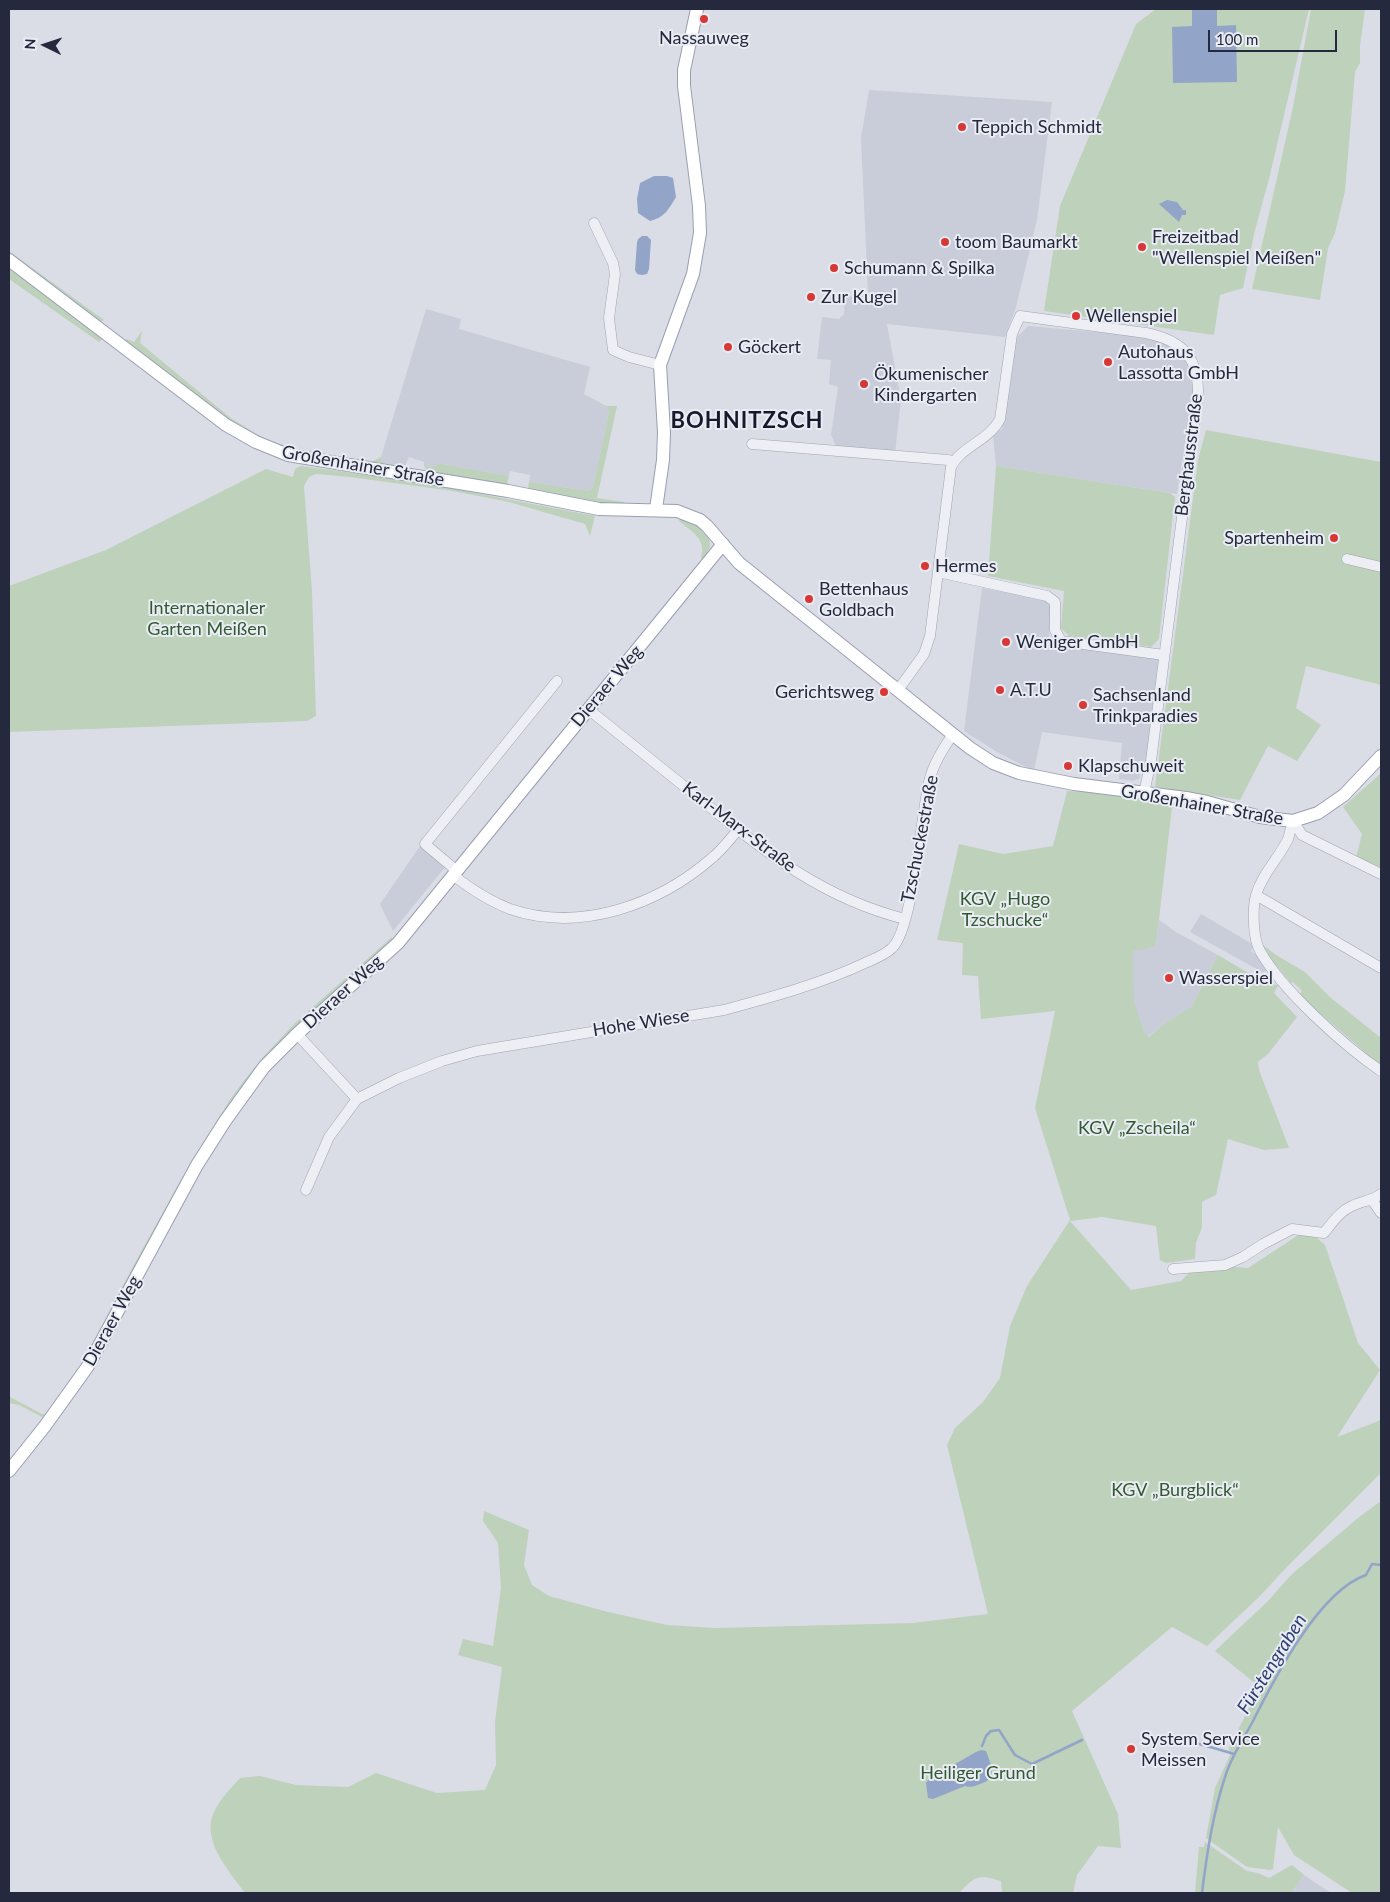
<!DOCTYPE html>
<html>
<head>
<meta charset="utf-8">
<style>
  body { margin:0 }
  #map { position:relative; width:1390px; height:1902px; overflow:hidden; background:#dbdde6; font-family:Lato,sans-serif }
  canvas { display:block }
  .frame { position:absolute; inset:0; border:10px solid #24293d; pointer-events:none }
  .north { position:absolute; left:20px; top:20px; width:50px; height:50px; -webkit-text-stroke:4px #eaecf4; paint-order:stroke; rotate:274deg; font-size:14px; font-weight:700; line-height:20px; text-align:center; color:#24293d }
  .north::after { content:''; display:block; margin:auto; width:18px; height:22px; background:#24293d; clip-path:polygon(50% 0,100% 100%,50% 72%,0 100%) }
  .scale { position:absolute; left:1208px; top:30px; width:129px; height:22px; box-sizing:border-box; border:2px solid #24293d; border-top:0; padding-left:6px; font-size:15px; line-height:18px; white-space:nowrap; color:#24293d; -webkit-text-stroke:4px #eaecf4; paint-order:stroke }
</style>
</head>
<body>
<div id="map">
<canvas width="1390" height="1902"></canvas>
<div class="frame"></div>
<div class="north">N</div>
<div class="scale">100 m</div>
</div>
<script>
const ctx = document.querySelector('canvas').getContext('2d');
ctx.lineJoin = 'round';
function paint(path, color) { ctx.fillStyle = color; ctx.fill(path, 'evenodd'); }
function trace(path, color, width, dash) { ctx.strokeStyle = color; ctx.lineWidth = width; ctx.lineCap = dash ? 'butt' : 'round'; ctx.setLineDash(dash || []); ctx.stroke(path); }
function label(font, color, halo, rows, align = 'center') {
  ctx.font = font + ' Lato,sans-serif'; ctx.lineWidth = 4; ctx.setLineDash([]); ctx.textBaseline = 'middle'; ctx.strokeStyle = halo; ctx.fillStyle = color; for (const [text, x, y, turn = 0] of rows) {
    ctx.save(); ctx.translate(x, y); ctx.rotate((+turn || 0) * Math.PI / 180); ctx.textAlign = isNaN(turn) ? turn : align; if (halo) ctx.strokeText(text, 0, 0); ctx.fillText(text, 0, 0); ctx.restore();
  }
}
paint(new Path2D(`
  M869,90l183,12 -15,118 -21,87 -11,30 -118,-13 14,76 -6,53 -58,-5 -6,-13 7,-48 -9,-3 2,-24 -14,-1 5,-42 17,2 5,-5 1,-19 10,2 13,-3 -7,-156z
  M426,309l35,10 -2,10 131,38 -6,27 22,12 3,6 -16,75 -4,4 -60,-9 1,-7 -20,-4 -1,5 -72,-13 -2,4 -11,-1v-4l-15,-5 -4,9 -23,-3 -1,-6z
  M1028,326l112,10 28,7 19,17 7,25 -17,109 -181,-28 -3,-31 9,-6 14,-91z
  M982,588l62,11 6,7 -1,38 112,15 -15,104 -5,3 -1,12 -7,3 -14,-2 3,-36 -80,-11 -8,39 -37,-19 -33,-21z
  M420,846l26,20 -53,65 -13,-27z
  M1201,914l53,31 -3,6 7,5 10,15 -6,1 -72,-40z
  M1159,920l17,12 42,23 -26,51 -31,20 -13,11 -3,-3 -12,-32v-52l21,-3 2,-2z
  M1304,1875l27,18h-40z`), '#c9ccd9');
paint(new Path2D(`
  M1156,9h153l-40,170 -14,51 -12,58 -23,7 -6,40 -170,-24 16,-105 76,-182z
  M1311,9h54l-5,37v17l-5,9 -10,119 -10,42 -7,15 -8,52 -68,-11 41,-182z
  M9,251l95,69 -3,2 -92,-68z
  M9,267l95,70 -5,5 -90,-63z
  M142,331l-2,12 92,76 33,20 30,10 21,5 57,7 8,-4 1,6 23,3 -2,2 -108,-16 -57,-24 -113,-87 2,-2 7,3z
  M606,406h11l-20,92 27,4 1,3 -24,-1 -73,-15 1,-7 60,9 4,-4 16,-75z
  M1206,430l175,32v223l-75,-19 -10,42 25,17 -24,36 -29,-15 -28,54 -85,-13 43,-327z
  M437,463l72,13 -2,8 -6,2 -73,-14 -4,-6 11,1z
  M300,466l108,14 187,36 -5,20 -5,-12 -76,-22 -56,-11 -103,-14 -34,-3 -7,3 -5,9 8,105 4,125 -9,5 -298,11v-146l97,-36 160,-81 27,8 2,-8z
  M996,466l174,27 5,4 -16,142 -8,8 -82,-11 -8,-8 3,-37 -76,-15z
  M681,518l14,6 14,14 1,8 -6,14 -3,-2c6,-19 -9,-26 -22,-37z
  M1381,773v96l-25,-11 6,-24 -19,-27z
  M1067,791l31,2 73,11 1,3 -16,138 -2,2 -21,4 1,51 11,32 4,3 12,-11 31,-20 26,-51 49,29 11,1 -4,8 23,24 -29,37 -10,8 1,8 30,78 -25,2 -36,-11 -12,56 -14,7v25l-6,16 -1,16 -29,4 -6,-3 -4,-34 -54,-9 -32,4 61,69 50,-9 17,-17 50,4 52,-34 17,4 8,7 33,98 22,27 -43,67 44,-17v53l-96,96 -27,29 -51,48 -35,-19 -100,84 46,103 3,34 -23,-2 -21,29 -4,18h-71l-1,-12c-23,-7 -26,-5 -42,12h-714c-16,-22 -47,-55 -29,-85 6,-11 16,-21 24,-30l20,-2 36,9 52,2 28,-14 61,20 48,-3 11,-25 -1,-43 7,-55 -44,-12 5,-16 30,7 8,-58 -3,-45 -15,-22 1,-10 45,19 -5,35 8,20 17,11 59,16 59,13 48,3 198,-5 75,-9 -41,-169 8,-17 28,-26 17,-24 10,-52 17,-40 43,-66 -35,-112 20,-97 -74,8 -3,-43 -16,-1 1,-32 -26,-3 22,-96 44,10 50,-8z
  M392,937l2,7 -128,116 -175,294 -47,64 -25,-13 -10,-2 1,-6 32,17h3l5,-5 32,-46 55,-104 42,-76 50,-82 13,-18 22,-27 31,-33z
  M1263,945l13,10 29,17 26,26 50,40v28l-73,-63 -8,-9 2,-3 -9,-9 -2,1 -21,-25z
  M1381,1501v392h-29l-58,-38 -16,-28 -5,42 -3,1 -23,-3 -41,-29 9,-50 15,-33 -1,-7 26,-52 6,-8 -46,-37 53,-50 23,-26 67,-57z
  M1205,1842l42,29 11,2 11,5 23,-13 12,10 -13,18h-96l4,-46h5z`), '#bdd1bb');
paint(new Path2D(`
  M1192,9h25v17l19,-1 1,57 -64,1 -1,-56 20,-1z
  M654,176h13l6,2 3,19c-7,12 -12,21 -26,24l-12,-8 -1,-14 3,-16z
  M1167,200l10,2 6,8h3v5h-4l-3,7 -20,-18z
  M642,236h5l4,4 -2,29 -2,5 -5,1 -5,-1 -2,-4 2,-28 1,-3z
  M981,1750l5,1c5,13 12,28 -6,33 -5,2 -9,4 -15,2l-32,13 -5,-1 -2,-15 3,-4 47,-27z`), '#93a4c9');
trace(new Path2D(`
  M982,1746l4,-10 5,-5 8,-1 16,25 17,9 50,-24
  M1152,1747c3,-2 7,-5 10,-6 19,-5 54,8 72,13
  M1202,1893c5,-41 11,-80 24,-119 6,-18 17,-35 26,-51 22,-44 67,-132 114,-148l6,-11 9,1`), '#93a4c9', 2.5);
const minor = new Path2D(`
  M594,223l19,40 2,11 -6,44 4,32 16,7 31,8
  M752,444l196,16 5,2
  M1347,559l34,8
  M938,572l109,24 8,6v28l6,11 103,14
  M898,690l26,-36 6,-18 21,-169c9,-20 38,-26 49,-48l12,-85 8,-18 126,17c34,7 52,22 52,59l-47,369 -7,32
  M588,709c37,30 75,60 112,90 65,53 122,99 205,120
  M1293,821c-2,6 -3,12 -5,18 -9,19 -26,35 -32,56 -4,14 -3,44 4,56 22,39 84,95 121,120
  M1293,821l9,14 79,39
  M457,871l-32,-27 132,-163
  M454,876c17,13 35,25 56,33 70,24 148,-4 202,-51 10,-8 18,-19 26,-28
  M1256,895l125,73
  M297,1034l60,65
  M306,1190l23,-53 28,-38 42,-21 43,-17 35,-10 247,-41c48,-13 96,-26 141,-47 9,-4 20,-8 27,-15 21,-19 29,-133 37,-166 4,-18 14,-33 24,-48
  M1372,1200l9,13
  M1173,1269l52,-4 18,-8 20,-13 29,-15 32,4c8,-10 16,-22 28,-27 10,-5 20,-5 29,-12`);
const major = new Path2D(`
  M9,260l217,165 30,17 32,13 220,36 91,18 78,2 23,9 7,6 32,37 231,185 23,15 26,10 55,11 112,14 21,4 53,15 33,4 25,-8 26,-18 37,-39
  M656,509l7,-49 1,-28 -4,-67 33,-91 7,-41 -1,-27 -15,-120v-16l13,-61
  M9,1471l36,-45 43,-60 109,-201 28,-44 39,-54 33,-33 101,-91 325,-399`);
trace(minor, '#a0a3b0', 11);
trace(major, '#999fb3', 14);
trace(minor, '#edeff5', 10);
trace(major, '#fff', 12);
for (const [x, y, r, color] of [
  [704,19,5,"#d63935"],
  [962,127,5,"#d63935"],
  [945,242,5,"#d63935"],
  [1142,247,5,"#d63935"],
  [834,268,5,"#d63935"],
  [811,297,5,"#d63935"],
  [1076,316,5,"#d63935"],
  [728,347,5,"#d63935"],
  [1108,362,5,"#d63935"],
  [864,384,5,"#d63935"],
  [1334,538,5,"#d63935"],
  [925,566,5,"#d63935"],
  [809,599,5,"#d63935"],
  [1006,642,5,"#d63935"],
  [1000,690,5,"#d63935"],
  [884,692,5,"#d63935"],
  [1083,705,5,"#d63935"],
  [1068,766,5,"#d63935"],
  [1169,978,5,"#d63935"],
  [1131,1749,5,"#d63935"]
]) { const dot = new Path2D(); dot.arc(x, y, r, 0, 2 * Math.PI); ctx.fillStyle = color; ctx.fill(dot); trace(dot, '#eaecf4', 2); }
label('18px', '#24293d', '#eaecf4', [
  ["Nassauweg",704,38,"center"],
  ["Teppich Schmidt",972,127],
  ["Freizeitbad",1152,237],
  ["\"Wellenspiel Meißen\"",1152,258],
  ["toom Baumarkt",955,242],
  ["Schumann & Spilka",844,268],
  ["Zur Kugel",821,297],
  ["Wellenspiel",1086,316],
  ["Göckert",738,347],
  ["Autohaus",1118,352],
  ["Lassotta GmbH",1118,373],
  ["Ökumenischer",874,374],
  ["Kindergarten",874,395],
  ["Spartenheim",1324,538,"right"],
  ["Hermes",935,566],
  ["Bettenhaus",819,589],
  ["Goldbach",819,610],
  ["Weniger GmbH",1016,642],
  ["A.T.U",1010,690],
  ["Gerichtsweg",874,692,"right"],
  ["Sachsenland",1093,695],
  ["Trinkparadies",1093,716],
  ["Klapschuweit",1078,766],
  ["Wasserspiel",1179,978],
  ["System Service",1141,1739],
  ["Meissen",1141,1760]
], 'left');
label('18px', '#24293d', '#eaecf4', [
  ["Berghausstraße",1189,455,-83],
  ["Großenhainer Straße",363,466,10],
  ["Dieraer Weg",607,686,-50],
  ["Großenhainer Straße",1202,805,10],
  ["Karl-Marx-Straße",739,827,37],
  ["Tzschuckestraße",920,839,-79],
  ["Dieraer Weg",343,992,-42],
  ["Hohe Wiese",641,1023,-9],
  ["Dieraer Weg",112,1321,-61]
]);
label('18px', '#315a31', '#eaecf4', [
  ["Internationaler",207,608],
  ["Garten Meißen",207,629],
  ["KGV „Hugo",1005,899],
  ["Tzschucke“",1005,920],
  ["KGV „Zscheila“",1137,1128],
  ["KGV „Burgblick“",1175,1490],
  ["Heiliger Grund",978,1773]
]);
label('italic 19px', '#2c3f73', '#eaecf4', [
  ["Fürstengraben",1272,1664,-58]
]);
ctx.letterSpacing = '1px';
label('bold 22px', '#171a2d', '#eaecf4', [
  ["BOHNITZSCH",747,421]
]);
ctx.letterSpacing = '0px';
</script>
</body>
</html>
